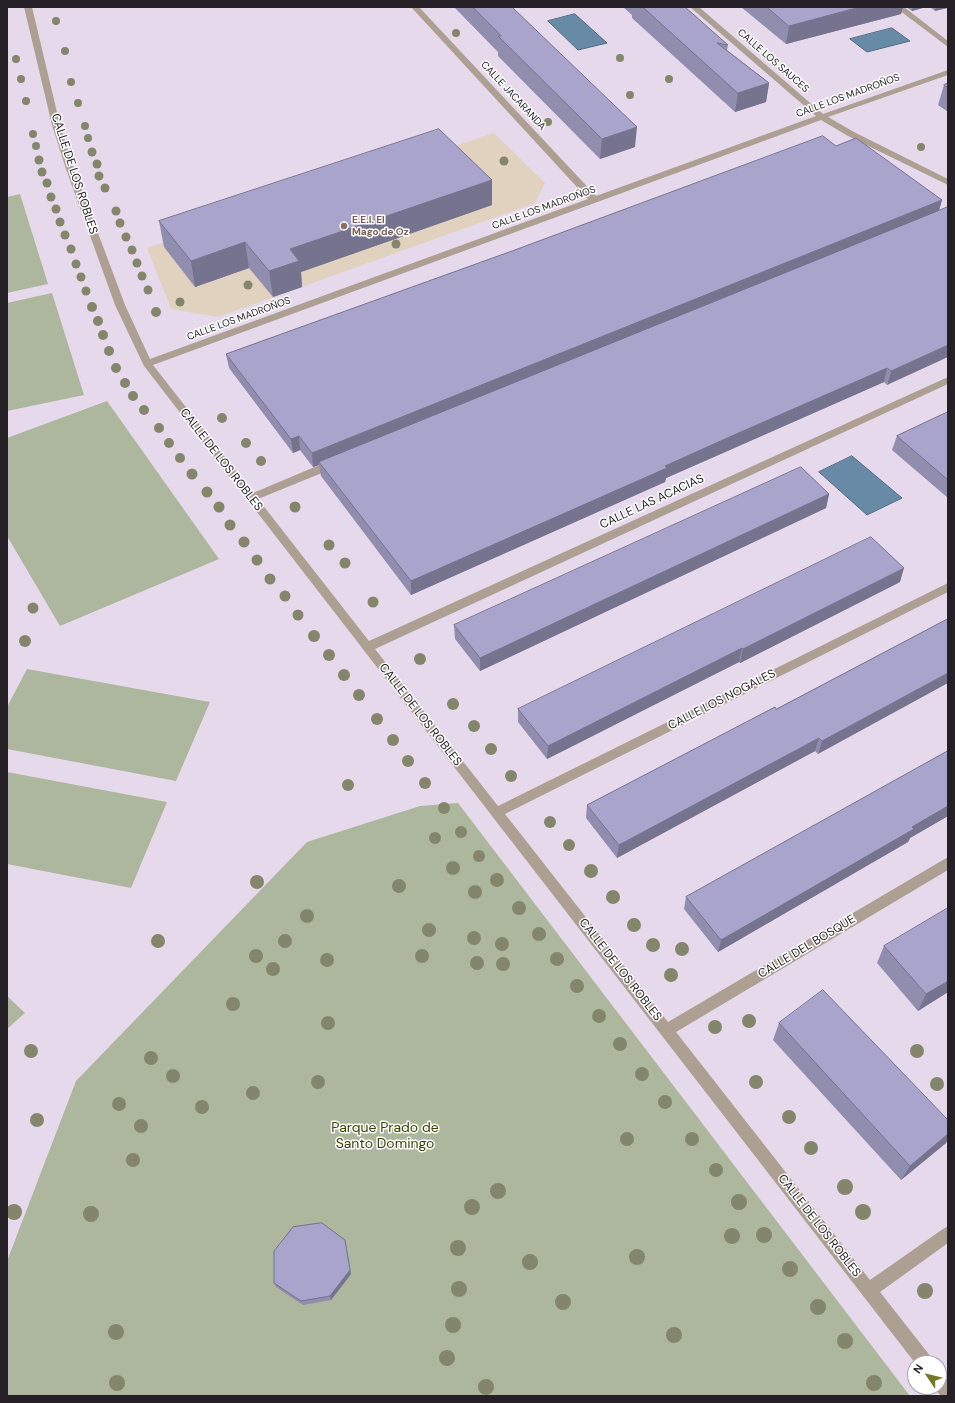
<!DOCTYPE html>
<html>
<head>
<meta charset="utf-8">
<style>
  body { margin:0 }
  #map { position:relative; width:955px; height:1403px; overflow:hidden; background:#e6d9ec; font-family:"DM Sans",sans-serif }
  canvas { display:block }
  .frame { position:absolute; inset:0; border:8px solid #242026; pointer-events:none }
  .north { position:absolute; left:907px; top:1355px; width:40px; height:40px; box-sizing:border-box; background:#fff; border:1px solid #a7a6a8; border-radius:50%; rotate:305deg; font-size:11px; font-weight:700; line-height:16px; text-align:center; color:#242026 }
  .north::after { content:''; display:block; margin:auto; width:14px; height:18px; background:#727a24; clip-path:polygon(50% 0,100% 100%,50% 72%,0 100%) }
</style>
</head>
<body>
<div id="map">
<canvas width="955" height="1403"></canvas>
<div class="frame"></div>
<div class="north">N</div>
</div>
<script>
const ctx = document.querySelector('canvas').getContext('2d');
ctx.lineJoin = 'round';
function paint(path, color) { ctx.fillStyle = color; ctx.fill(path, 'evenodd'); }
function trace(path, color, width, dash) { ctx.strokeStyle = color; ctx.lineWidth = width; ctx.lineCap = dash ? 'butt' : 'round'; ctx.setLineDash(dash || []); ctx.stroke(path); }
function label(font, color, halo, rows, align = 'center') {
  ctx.font = font + ' "DM Sans",sans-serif'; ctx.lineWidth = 3; ctx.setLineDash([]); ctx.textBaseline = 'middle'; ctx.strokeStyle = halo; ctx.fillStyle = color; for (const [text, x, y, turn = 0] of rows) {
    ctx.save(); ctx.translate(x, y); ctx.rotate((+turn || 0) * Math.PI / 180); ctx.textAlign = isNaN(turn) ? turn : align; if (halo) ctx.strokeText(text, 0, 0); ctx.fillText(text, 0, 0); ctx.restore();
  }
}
paint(new Path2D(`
  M494,133l51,50 -10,20 -317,114 -47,-8 -24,-61z`), '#e1d2c0');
paint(new Path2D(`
  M20,194l28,90 -41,9v-96z
  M52,293l32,102 -77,16v-108z
  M107,401l112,158 -159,67 -53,-90v-98z
  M27,669l183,33 -34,79 -169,-32v-42z
  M7,772l160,30 -36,86 -124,-24z
  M458,803l452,593h-903v-135l69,-180 231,-239 113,-36z
  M7,996l18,17 -18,16z`), '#adb79d');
const water = new Path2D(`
  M575,14l32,29 -29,7 -30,-29z
  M892,28l18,13 -43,11 -17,-13z
  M852,456l50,42 -35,17 -48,-43z`);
paint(water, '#678ba6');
trace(water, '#536b80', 1);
paint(new Path2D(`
  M24,7h8l28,118 14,44 51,136 25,54 438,-160 -177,-192h8l177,189 220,-80 -126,-109h9l124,107 125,-44v5l-120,42 26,15 94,47v6l-100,-49 -27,-16 -668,245 100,128 78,-33h8l1,3 -1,3 -81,33 111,142 579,-264v7l-573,265 123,157 450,-223v9l-443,222 163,208 280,-165v13l-272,162 194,248 73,-51 5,-3v17l-68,49 51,65 2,6h-18l-771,-997 -29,-61 -49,-136 -14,-44z
  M895,7h9l44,34v6z
  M939,1373c11,4 9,12 9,23h-7l-8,-9h6z`), '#ada092');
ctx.fillStyle = '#84866b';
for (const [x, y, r] of [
  [56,21,4],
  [456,33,4],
  [65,51,4],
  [620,58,4],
  [16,59,4],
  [21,79,4],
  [669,79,4],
  [71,82,4],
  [630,95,4],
  [26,101,4],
  [78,103,4],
  [548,122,4],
  [85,126,4],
  [33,134,4],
  [88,138,4],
  [36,146,4],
  [921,147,4],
  [92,152,4.5],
  [39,160,4.5],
  [504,161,4.5],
  [97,164,4.5],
  [42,172,4.5],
  [99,176,4.5],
  [47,183,4.5],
  [105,188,4.5],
  [51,197,4.5],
  [56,209,4.5],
  [116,211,4.5],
  [60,222,4.5],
  [120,223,4.5],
  [65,235,4.5],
  [126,237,4.5],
  [396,244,4.5],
  [71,249,4.5],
  [132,250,4.5],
  [137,263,4.5],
  [76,264,4.5],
  [142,276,4.5],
  [81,277,4.5],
  [248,285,4.5],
  [148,290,4.5],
  [86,291,4.5],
  [180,302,4.5],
  [92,307,5],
  [156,312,5],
  [98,321,5],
  [103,335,5],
  [109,351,5],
  [116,368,5],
  [125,383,5],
  [133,396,5],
  [144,410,5],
  [222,418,5],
  [159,428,5],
  [169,443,5],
  [246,443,5],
  [180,458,5],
  [261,461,5],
  [192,474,5.5],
  [207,492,5.5],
  [219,507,5.5],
  [295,507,5.5],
  [230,525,5.5],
  [244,542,5.5],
  [329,545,5.5],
  [257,560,5.5],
  [345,563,5.5],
  [270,579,5.5],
  [285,596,5.5],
  [373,602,5.5],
  [33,608,5.5],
  [298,615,5.5],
  [314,636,6],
  [25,641,6],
  [329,655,6],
  [420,659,6],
  [344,675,6],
  [359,695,6],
  [453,704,6],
  [377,719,6],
  [474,726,6],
  [393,740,6],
  [491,749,6],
  [408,761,6],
  [511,776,6],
  [425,783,6],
  [348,785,6],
  [444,808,6],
  [550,822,6],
  [461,832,6],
  [435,838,6],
  [569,845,6],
  [479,856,6],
  [453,868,7],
  [591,871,7],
  [497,880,7],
  [257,882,7],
  [399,886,7],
  [475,892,7],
  [613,897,7],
  [519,908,7],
  [307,916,7],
  [634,925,7],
  [429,930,7],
  [539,934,7],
  [474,938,7],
  [158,941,7],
  [285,941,7],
  [502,944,7],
  [653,945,7],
  [682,949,7],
  [256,956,7],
  [422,956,7],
  [557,959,7],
  [327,960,7],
  [477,963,7],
  [503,964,7],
  [273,969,7],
  [671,975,7],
  [577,986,7],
  [233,1004,7],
  [599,1016,7],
  [749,1021,7],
  [328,1023,7],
  [715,1027,7],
  [620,1044,7],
  [31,1051,7],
  [917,1051,7],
  [151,1058,7],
  [642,1074,7],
  [173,1076,7],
  [318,1082,7],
  [756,1082,7],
  [937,1084,7],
  [253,1093,7],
  [665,1102,7],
  [119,1104,7],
  [202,1107,7],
  [789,1117,7],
  [37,1120,7],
  [141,1126,7],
  [627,1139,7],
  [692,1139,7],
  [811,1148,7],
  [133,1160,7],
  [716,1170,7],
  [845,1187,8],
  [498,1191,8],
  [739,1202,8],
  [472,1207,8],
  [14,1212,8],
  [863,1212,8],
  [91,1214,8],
  [764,1235,8],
  [732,1236,8],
  [458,1248,8],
  [637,1257,8],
  [530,1262,8],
  [790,1269,8],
  [459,1289,8],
  [925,1291,8],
  [563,1302,8],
  [818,1307,8],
  [453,1325,8],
  [116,1332,8],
  [674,1335,8],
  [845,1341,8],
  [447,1358,8],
  [117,1383,8],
  [874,1383,8],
  [486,1387,8]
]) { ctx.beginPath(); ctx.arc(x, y, r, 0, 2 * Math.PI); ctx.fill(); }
paint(new Path2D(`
  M454,7h58l123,140 -35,12 -102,-103v-4z
  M623,7h62l43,38 -1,5 42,33 -3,19 -31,10 -103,-94v-3z
  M741,7h162l-2,7 -115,30z
  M906,7h20l-14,4z
  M930,7h18l-13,4z
  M948,83v29l-10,-7 6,-20z
  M836,146l106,54 -55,185 -3,-3 -152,67 -66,29 -1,4 -254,113 -90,-119 -2,-11 -6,2 -13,-17 -7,3 -64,-85 -3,-14z
  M492,180v25l-191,67 1,15 -29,10 -24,-29 -54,19 -31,-40 -5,-26z
  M948,412v86l-56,-48 5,-14z
  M829,494l-3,14 -346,163 -25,-32 -1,-14z
  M900,582l-160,81 -1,-1 -192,97 -29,-37v-13z
  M948,619l-130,135 -3,-3 -198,107 -31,-40 1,-13 189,-96z
  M948,751v65l-38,22 -2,4 -190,110 -34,-43 2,-12z
  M884,946l64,46 -30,19 -41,-48z
  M779,1023l169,97v19l-2,4 -45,37 -128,-140z
  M351,1274l-20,26 -28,5 -27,-18 -2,-4z`), '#908daf');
paint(new Path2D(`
  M860,7h43l-2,7 -115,30 3,-18z
  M912,7h14l-14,4z
  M936,7h12v1l-13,3z
  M769,83l-3,19 -31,10 3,-19z
  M637,127l-2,20 -35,12 2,-20z
  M492,180v25l-191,67 1,15 -29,10 -4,-26 21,-22z
  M942,200l-4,14 -619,248v3l-6,2 -1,-14z
  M245,242l4,26 -54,19 -4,-26z
  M948,345v12l-61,28 4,-14z
  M887,368l-3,14 -152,67 -66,29 -1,4 -254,113v-14l323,-146z
  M299,436l1,14 -7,3 -2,-14z
  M829,494l-3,14 -346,163v-13z
  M904,568l-4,14 -160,81 3,-14z
  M742,648l-3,14 -192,97 1,-13z
  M948,673v10l-130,71 4,-13z
  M819,738l-4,13 -198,107 2,-13z
  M948,806v10l-38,22 -2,4 -190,110 3,-12 191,-113z
  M948,981v11l-30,19 8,-17z
  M948,1134v5l-2,4 -45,37 9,-14z
  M345,1240l6,34 -20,26 -1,-4z`), '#76738f');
const building = new Path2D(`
  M473,7h39l125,120 -35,12 -104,-103h3z
  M643,7h42l43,38 -11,-2 52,40 -31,10z
  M767,7h93l-71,19z
  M948,83v5l-4,-3z
  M439,129l53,51 -202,69 9,12 -30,10 -24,-29 -54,19 -32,-40z
  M823,136l13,10 20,-8 86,62 -630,253 -13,-17 -8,3 -65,-85 286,-103z
  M948,207v138l-57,26 -4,-3 -153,67 -69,31 2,2 -256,113 -92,-119z
  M948,412v68l-51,-44z
  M801,467l28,27 -349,164 -26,-33z
  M871,537l33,31 -161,81 -1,-1 -194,98 -30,-37z
  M948,619v54l-126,68 -3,-3 -200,107 -32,-40 188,-98 1,2z
  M948,751v55l-36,21 2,2 -193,111 -35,-43z
  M948,908v73l-22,13 -42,-48z
  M823,990l125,130v14l-38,32 -131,-143z
  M322,1223l23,17 5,30 -20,26 -29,5 -27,-18v-32l19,-24z`);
paint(building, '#a8a4cc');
trace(building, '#76738f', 1);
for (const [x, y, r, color] of [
  [344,226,4,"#8d6e63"]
]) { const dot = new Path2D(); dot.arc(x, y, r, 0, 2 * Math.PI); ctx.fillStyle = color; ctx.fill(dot); trace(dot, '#fff', 1.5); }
label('10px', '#242026', '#fff', [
  ["CALLE LOS SAUCES",773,61,41],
  ["CALLE JACARANDA",513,96,47],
  ["CALLE LOS MADROÑOS",848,96,-20],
  ["CALLE LOS MADROÑOS",544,208,-20],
  ["CALLE LOS MADROÑOS",239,319,-20]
]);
label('bold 10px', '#785e54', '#fff', [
  ["E.E.I. El",352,220],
  ["Mago de Oz",352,232]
], 'left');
label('12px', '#242026', '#fff', [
  ["CALLE DE LOS ROBLES",74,174,72],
  ["CALLE DE LOS ROBLES",221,460,52],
  ["CALLE LAS ACACIAS",652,502,-25],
  ["CALLE LOS NOGALES",722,700,-27],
  ["CALLE DE LOS ROBLES",420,715,52],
  ["CALLE DEL BOSQUE",807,947,-31],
  ["CALLE DE LOS ROBLES",620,970,52],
  ["CALLE DE LOS ROBLES",819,1226,52]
]);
label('14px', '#344301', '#fff', [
  ["Parque Prado de",385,1128],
  ["Santo Domingo",385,1144]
]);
</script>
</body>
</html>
